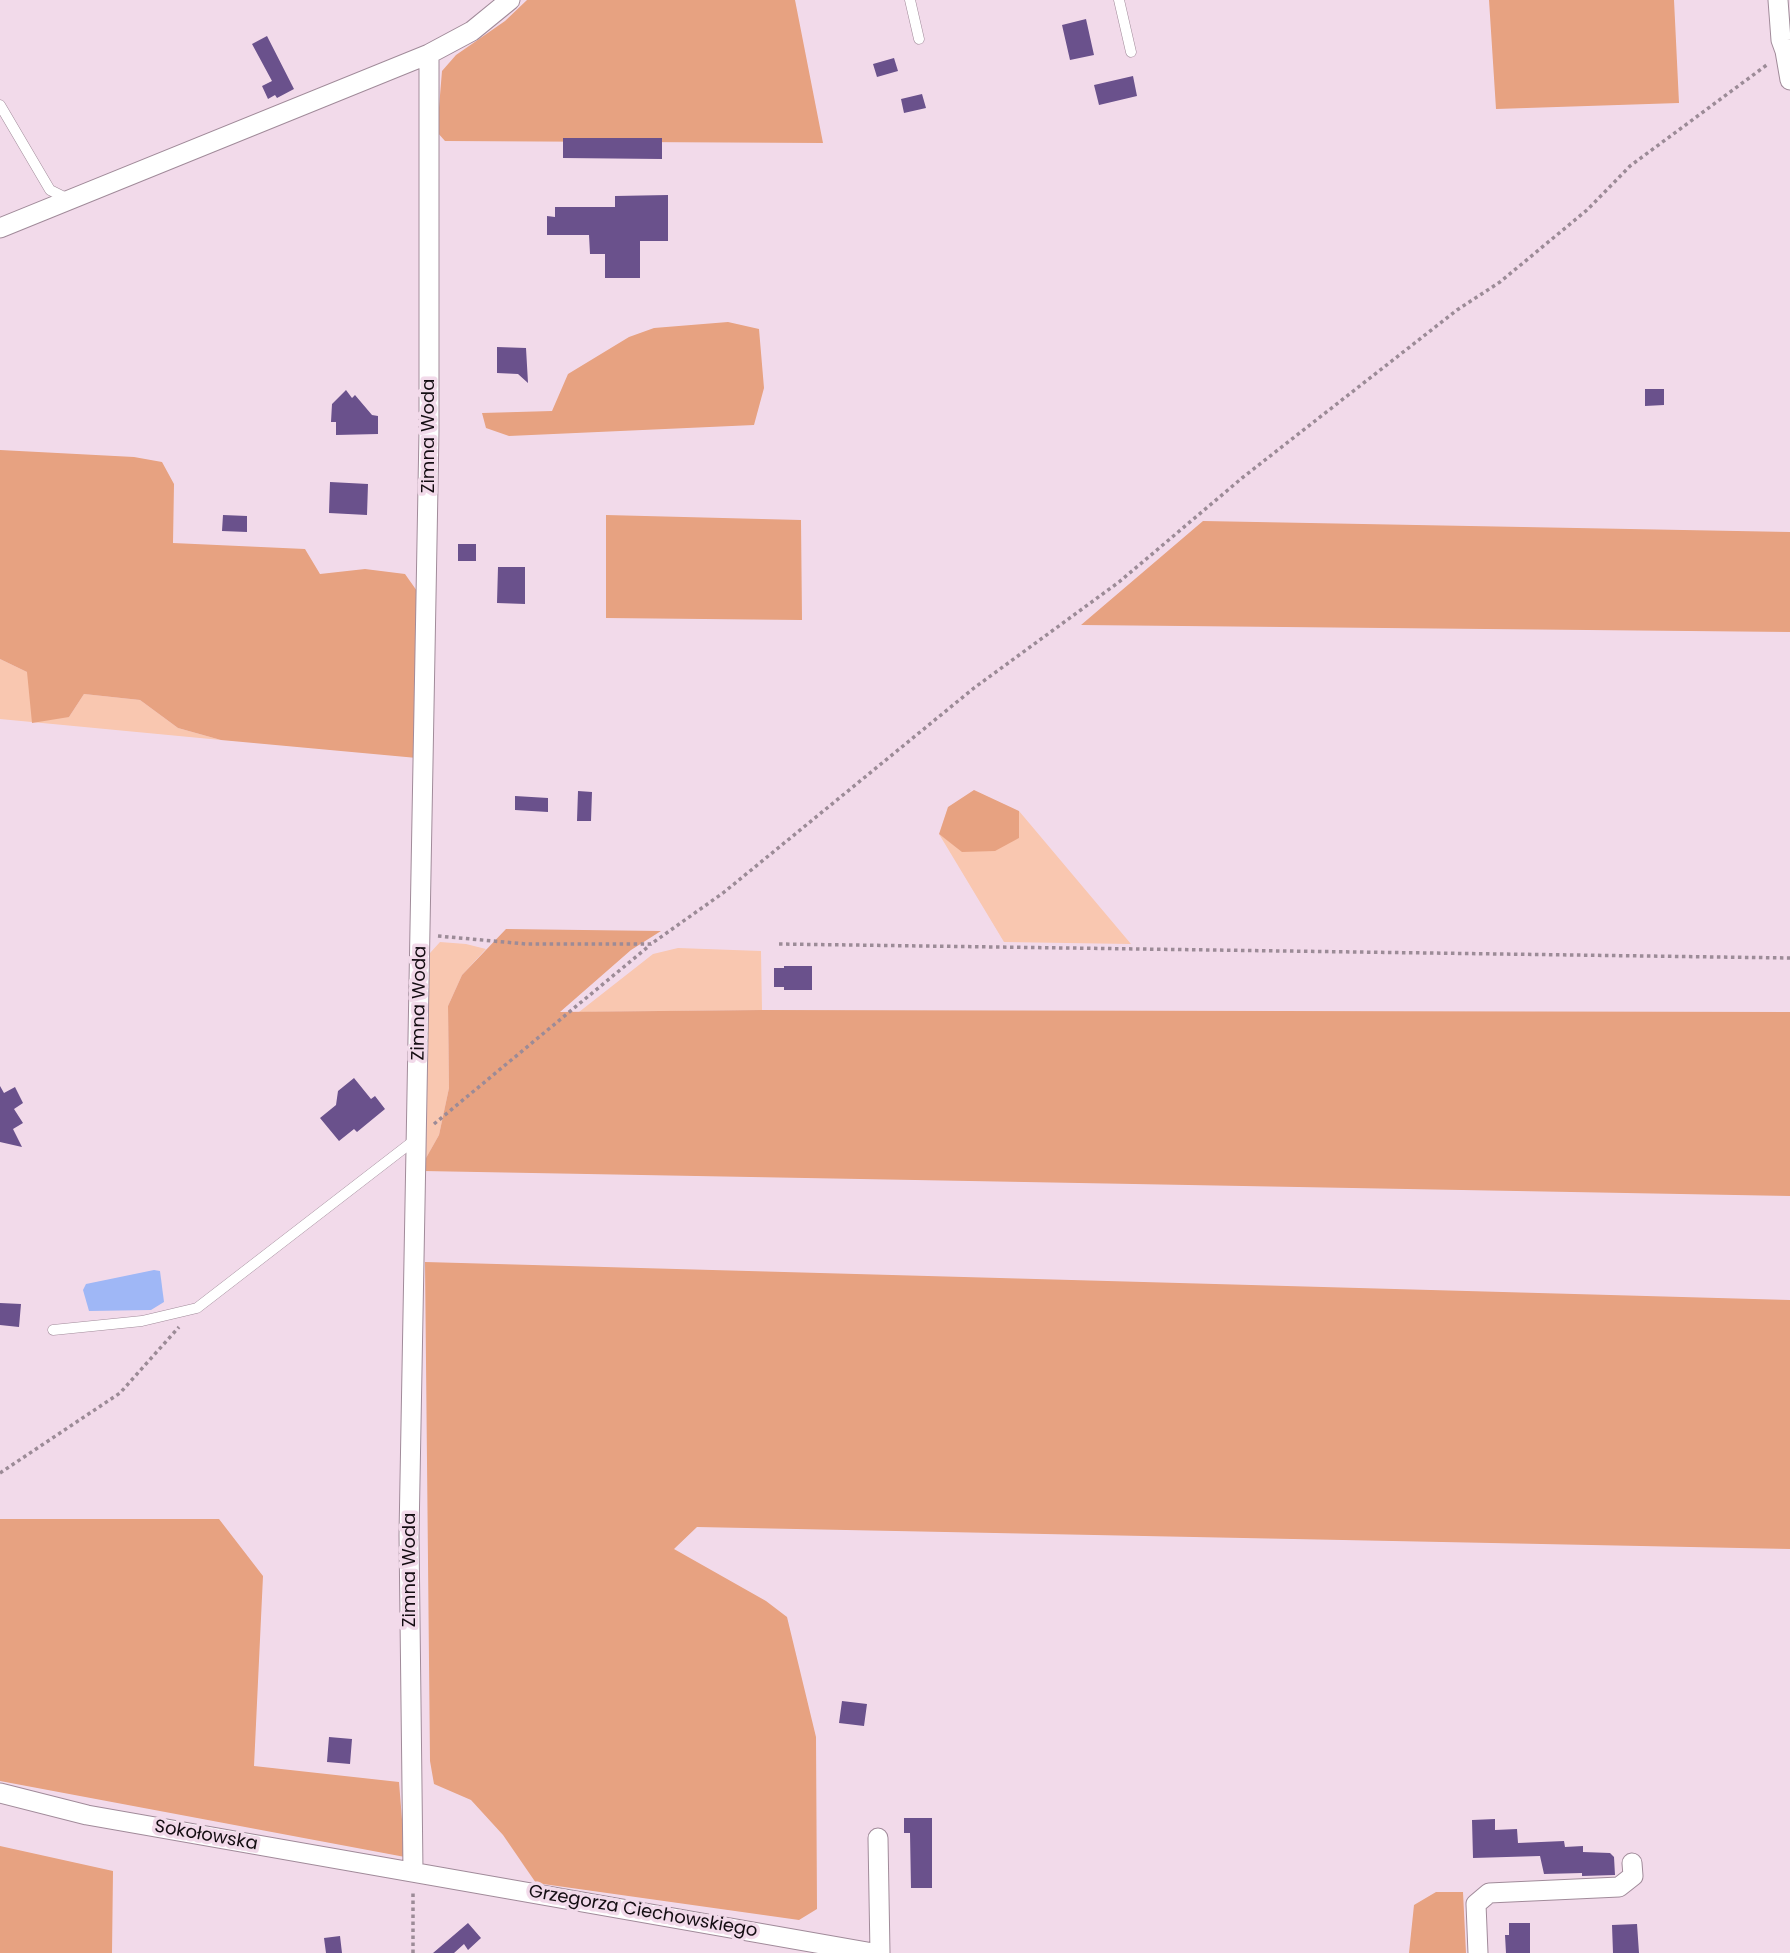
<!DOCTYPE html>
<html>
<head>
<meta charset="utf-8">
<style>
  body { margin:0 }
  canvas { display:block; background:#f2daea }
</style>
</head>
<body>
<canvas width="1790" height="1953"></canvas>
<script>
const ctx = document.querySelector('canvas').getContext('2d');
ctx.lineJoin = 'round';
function paint(path, color) { ctx.fillStyle = color; ctx.fill(path, 'evenodd'); }
function trace(path, color, width, dash) { ctx.strokeStyle = color; ctx.lineWidth = width; ctx.lineCap = dash ? 'butt' : 'round'; ctx.setLineDash(dash || []); ctx.stroke(path); }
function label(font, color, halo, rows, align = 'center') {
  ctx.font = font + ' Poppins,sans-serif'; ctx.lineWidth = 7; ctx.setLineDash([]); ctx.textBaseline = 'middle'; ctx.strokeStyle = halo; ctx.fillStyle = color; for (const [text, x, y, turn = 0] of rows) {
    ctx.save(); ctx.translate(x, y); ctx.rotate((+turn || 0) * Math.PI / 180); ctx.textAlign = isNaN(turn) ? turn : align; if (halo) ctx.strokeText(text, 0, 0); ctx.fillText(text, 0, 0); ctx.restore();
  }
}
paint(new Path2D(`
  M0,659l27,13 42,45 15,-23 56,6 38,28 43,12 -221,-21z
  M1019,811l112,133 -127,-2 -65,-108 24,17 56,-13z
  M440,942l26,2 20,5 -24,26 -14,31 1,82 -10,47 -13,23 -3,13 7,-218z
  M678,948l83,3 1,59 -183,2 74,-58z`), '#f9c7b0');
paint(new Path2D(`
  M527,0h268l28,143 -378,-2 -8,-9 5,-61 14,-16 49,-34z
  M1489,0h185l5,103 -183,6z
  M728,322l31,7 5,59 -10,37 -245,11 -23,-8 -4,-15 70,-2 16,-37 61,-37 25,-9z
  M0,450l134,7 28,5 12,22 -1,59 132,6 15,25 45,-5 40,5 12,17v167l-196,-18 -43,-12 -38,-28 -56,-6 -15,23 -37,6 -5,-51 -27,-13z
  M606,515l195,5 1,100 -196,-2z
  M1203,521l587,11v100l-709,-7z
  M974,790l45,21v27l-24,13 -33,1 -23,-18 9,-27z
  M506,929l155,2 -30,19 -71,62 202,-2 1028,2v184l-1367,-25 3,-13 13,-23 10,-47 -1,-82 14,-31z
  M425,1262l1365,38v249l-1093,-22 -23,22 92,52 21,16 29,120 1,172 -18,11 -263,-37 -33,-48 -32,-35 -37,-16 -4,-23z
  M0,1519h219l44,57 -9,190 145,16 6,75 -405,-76z
  M0,1846l113,25 -1,82h-112z
  M1436,1892h27l3,61h-57l5,-48z`), '#e7a281');
paint(new Path2D(`
  M154,1270l6,1 4,31 -13,8 -62,1 -6,-21 3,-6z`), '#9fb7f6');
paint(new Path2D(`
  M1086,19l8,36 -24,5 -8,-35z
  M267,36l27,53 -17,9 -2,-3 -7,4 -6,-13 10,-5 -20,-37z
  M894,58l4,13 -21,6 -4,-13z
  M1133,76l4,20 -38,9 -5,-20z
  M922,94l4,14 -22,5 -3,-14z
  M563,138h99v21l-99,-1z
  M668,195v46h-28v37h-35v-24h-15l-1,-19h-42v-19l8,1v-10h60v-11z
  M497,347l29,1 2,35 -10,-9 -21,-1z
  M1645,389h19v16l-19,1z
  M346,390l6,8 3,-3 17,20 6,1v18l-42,1v-13h-5l1,-18z
  M330,482l38,2 -1,31 -38,-2z
  M223,515l24,1v16l-25,-1z
  M458,544h18v17h-18z
  M498,567h27v37l-28,-1z
  M578,791l14,1 -1,29h-14z
  M515,796l33,2v14l-33,-2z
  M784,966h28v24h-28v-3h-10v-19h10z
  M354,1078l17,21 4,-3 10,13 -28,23 -3,-3 -15,12 -19,-23 16,-13 2,-14z
  M0,1086l4,7 11,-6 8,16 -9,6 9,14 -10,6 9,18 -22,-5z
  M0,1303l21,1 -2,23 -19,-2z
  M842,1701l25,3 -3,22 -25,-3z
  M329,1737l23,2 -2,25 -23,-2z
  M904,1818h28v70h-21l-1,-55h-6z
  M1495,1819v11l22,-1 1,14 46,-2 1,6 18,-1v6l27,1 4,4 1,18 -33,1v-3l-38,1 -4,-18 -67,2 -1,-38z
  M468,1923l13,15 -13,12 -4,-6 -10,9h-21z
  M1509,1923h21v30h-24l-1,-18h4z
  M1637,1924l2,29h-26l-1,-28z
  M340,1936l2,17h-16l-2,-15z`), '#6a518c');
const service = new Path2D(`
  M910,0l9,39
  M1119,0l12,52
  M0,105l50,85 18,9
  M53,1330l89,-9 55,-13 219,-169`);
const minor = new Path2D(`
  M1778,0l3,40 4,11 5,29
  M0,228l429,-174 43,-23 38,-31
  M0,1793l87,22 786,138
  M878,1838l2,115
  M413,1871l-4,-336 20,-1104v-377
  M1478,1953l-2,-49 13,-11 130,-6 14,-11 -1,-13`);
trace(service, '#a18b9a', 11);
trace(minor, '#a18b9a', 21);
trace(new Path2D(`
  M438,936l88,8h125l72,-51 251,-205 145,-106 123,-104 215,-168 43,-28 87,-72 43,-44 138,-102
  M779,944l1011,14
  M434,1124l215,-178
  M0,1473l120,-80 59,-66
  M413,1953v-63`), '#9c8b97', 3.5, [3.5, 3.5]);
trace(service, '#fff', 10);
trace(minor, '#fff', 19);
label('18px', '#140d12', '#f2daea', [
  ["Zimna Woda",429,436,-90],
  ["Zimna Woda",420,1003,-89],
  ["Zimna Woda",410,1570,-90],
  ["Sokołowska",206,1836,10],
  ["Grzegorza Ciechowskiego",643,1912,10]
]);
</script>
</body>
</html>
